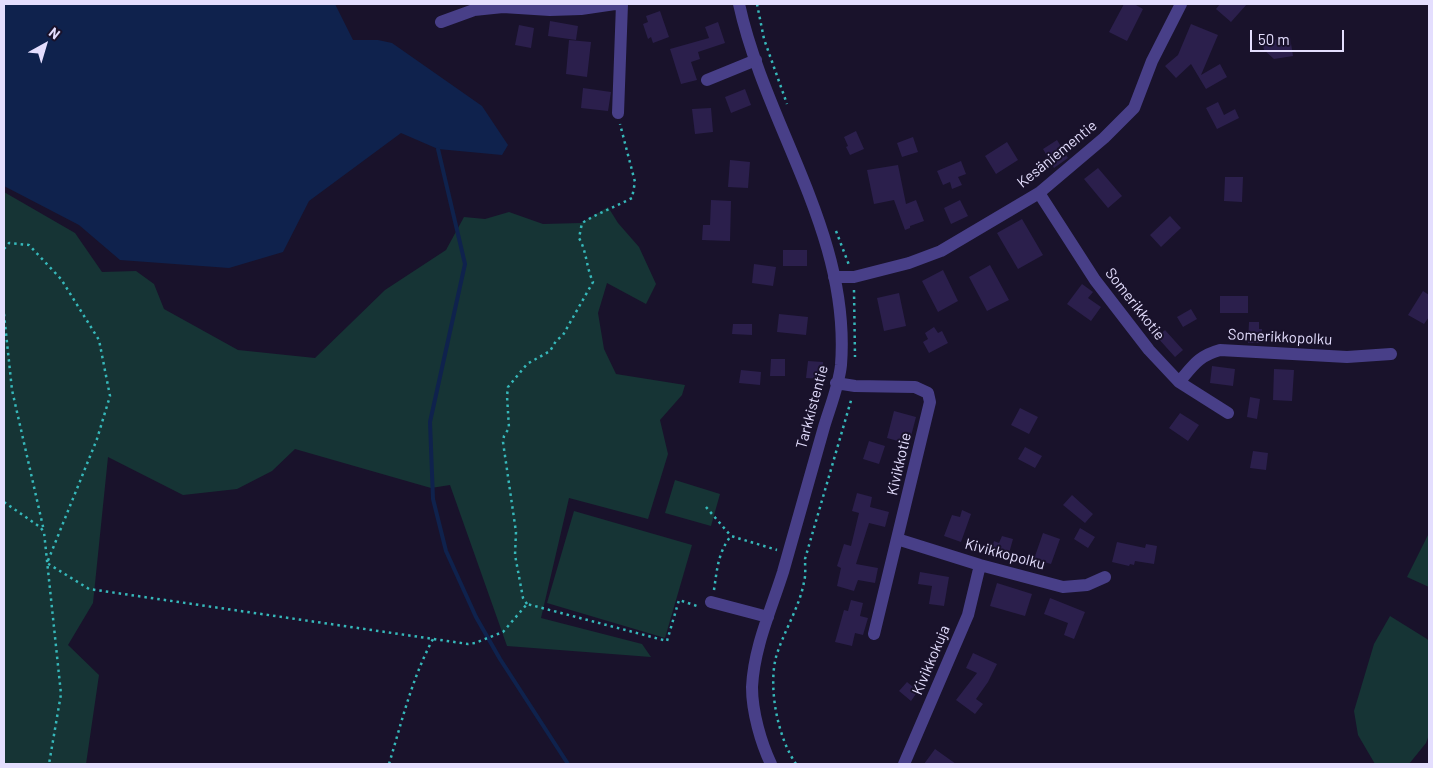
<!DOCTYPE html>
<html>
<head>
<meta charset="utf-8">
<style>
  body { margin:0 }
  #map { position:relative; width:1433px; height:768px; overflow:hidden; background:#19122b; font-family:Barlow,sans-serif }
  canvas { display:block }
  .frame { position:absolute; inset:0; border:5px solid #e4defe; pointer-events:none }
  .north { position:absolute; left:20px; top:20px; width:50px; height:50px; -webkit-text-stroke:4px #19122b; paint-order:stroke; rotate:39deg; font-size:14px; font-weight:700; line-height:20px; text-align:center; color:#e4defe }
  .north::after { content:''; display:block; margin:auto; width:18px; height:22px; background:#e4defe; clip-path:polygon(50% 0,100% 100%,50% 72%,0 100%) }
  .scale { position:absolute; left:1250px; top:30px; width:94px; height:22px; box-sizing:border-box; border:2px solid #e4defe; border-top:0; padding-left:6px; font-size:15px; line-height:18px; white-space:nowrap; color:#e4defe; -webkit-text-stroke:4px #19122b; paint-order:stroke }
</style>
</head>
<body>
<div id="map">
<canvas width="1433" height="768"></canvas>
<div class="frame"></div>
<div class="north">N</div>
<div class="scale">50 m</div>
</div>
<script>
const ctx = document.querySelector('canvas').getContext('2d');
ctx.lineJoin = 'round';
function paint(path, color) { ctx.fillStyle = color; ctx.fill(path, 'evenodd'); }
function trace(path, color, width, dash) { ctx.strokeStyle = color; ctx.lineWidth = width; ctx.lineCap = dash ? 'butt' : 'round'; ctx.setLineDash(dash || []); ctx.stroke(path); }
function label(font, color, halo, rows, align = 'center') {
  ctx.font = font + ' Barlow,sans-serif'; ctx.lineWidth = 4; ctx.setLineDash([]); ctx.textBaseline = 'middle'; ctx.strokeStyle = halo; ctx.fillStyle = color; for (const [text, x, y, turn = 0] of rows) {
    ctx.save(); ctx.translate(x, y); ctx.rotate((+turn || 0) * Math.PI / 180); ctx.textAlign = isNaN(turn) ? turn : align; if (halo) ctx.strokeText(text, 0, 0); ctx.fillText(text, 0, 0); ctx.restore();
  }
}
paint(new Path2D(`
  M4,192l71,41 27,39 34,-1 18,13 10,25 74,41 77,8 70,-68 61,-40 18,-33 21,2 24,-7 34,12 38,-1 27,-16 10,16 21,24 17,37 -10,20 -39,-21 -9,30 6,36 12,25 69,11 -3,10 -22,25 8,34 -20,65 -79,-21 -28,120 101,26 9,13 -144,-11 -57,-161 -19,3 -136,-39 -23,22 -35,18 -54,6 -75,-38 -15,146 -25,42 31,30 -13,89h-82z
  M675,480l45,14 -9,32 -46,-13z
  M574,511l118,34 -27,93 -118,-35z
  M1429,533v54l-22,-10z
  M1390,616l37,23 2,2v94l-3,8 -17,21h-34l-17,-29 -4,-24 20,-67z`), '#163435');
paint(new Path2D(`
  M4,4h331l18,36h25l14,3 90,63 26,39 -6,10 -64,-6 -37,-16 -92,68 -26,51 -54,16 -109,-8 -41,-35 -75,-39z`), '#0f224d');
trace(new Path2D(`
  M438,149l27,115 -35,158 3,77 13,52 30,66 24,42 68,105`), '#0f224d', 4);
paint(new Path2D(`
  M1124,4h10l9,5 -16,32 -18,-9z
  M1220,4h27l-16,18 -15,-13z
  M660,11l9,26 -16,6 -2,-6 -3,2 -5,-15 5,-2 -2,-6z
  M550,21l28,5 -2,14 -28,-4z
  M718,22l7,21 -27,9 2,7 -9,3 6,18 -16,4 -11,-35 39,-11 -4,-11z
  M1191,24l27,11 -17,40 19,-11 7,13 -21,12 -15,-25 -15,14 -11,-12 13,-11z
  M519,25l15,3 -3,20 -16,-3z
  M1290,37l3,19 -19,3 -10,-9 -2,-8z
  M569,40l22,2 -4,35 -21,-3z
  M583,88l28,4 -3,19 -27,-3z
  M745,89l6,16 -20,8 -6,-16z
  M1218,102l6,13 11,-6 4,9 -22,11 -11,-21z
  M711,108l2,24 -18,2 -3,-25z
  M856,131l8,18 -14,6 -4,-8 2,-1 -4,-9z
  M913,137l5,15 -16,5 -5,-14z
  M1057,140l11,18 -14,10 -11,-19z
  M1007,142l11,18 -22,14 -11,-18z
  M730,160l20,2 -2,26 -20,-1z
  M961,161l5,13 -8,3 4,8 -10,4 -2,-7 -7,3 -6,-14z
  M898,165l8,39 10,-4 8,21 -14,5v2l-5,2 -11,-30 -20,4 -7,-34z
  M1098,168l24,28 -14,12 -24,-29z
  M1225,177h18l-1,25 -18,-1z
  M711,200l20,1 -1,40 -28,-1 1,-15h7z
  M960,200l8,16 -17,8 -7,-16z
  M1170,216l11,12 -20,19 -11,-12z
  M1022,219l21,36 -25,14 -21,-36z
  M783,250h24v16h-24z
  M754,264l22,3 -3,19 -21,-3z
  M990,265l19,35 -22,11 -18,-34z
  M943,270l15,31 -20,11 -16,-31z
  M1082,284l11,8 -5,6 13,9 -10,14 -24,-17z
  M1423,291l6,4v22l-5,7 -16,-9z
  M899,293l7,33 -22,5 -7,-33z
  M1220,296h28v17h-28z
  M1191,309l6,10 -14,8 -6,-10z
  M779,314l29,3 -2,18 -29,-3z
  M1249,322h10v7h3v14h-14z
  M733,324h19v11l-20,-1z
  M934,327l4,6 4,-2 6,12 -19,10 -6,-11 5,-3 -3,-6z
  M1165,330l18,20 -8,7 -18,-20z
  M771,359h14v17h-15z
  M808,361l15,1 -1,17 -16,-1z
  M1212,366l23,3 -2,17 -23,-3z
  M1274,369l20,1 -2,31 -19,-1z
  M741,370l20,2 -1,13 -21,-2z
  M1250,397l10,2 -3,20 -10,-2z
  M1020,408l18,9 -9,17 -18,-9z
  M894,411l22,6 -7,27 -22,-6z
  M1180,413l19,12 -11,16 -19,-13z
  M869,441l16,5 -6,18 -16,-5z
  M1025,447l17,9 -7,12 -17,-9z
  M1253,451l15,2 -2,17 -16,-2z
  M857,493l15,4 -2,10 19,5 -4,15 -16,-4 -13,41 22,4 -3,15 -17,-3 -4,11 -17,-5 4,-18 -4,-2 7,-22 7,2 8,-33 -7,-2z
  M1072,495l21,19 -8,9 -22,-18z
  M962,510l9,4 -10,28 -17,-6 8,-21 8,2z
  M1080,528l15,9 -7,11 -14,-9z
  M1043,533l17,6 -9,25 -17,-5z
  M1002,536l11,3 -5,18 -17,-6 3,-10 5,2z
  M1117,542l28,6 1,-4 11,2 -3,18 -19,-3 -1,4 -4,-1 -1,2 -17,-4z
  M920,572l29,5 -5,29 -15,-2 3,-18 -14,-2z
  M997,583l35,11 -7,22 -35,-10z
  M1050,598l35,14 -11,27 -10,-4 4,-12 -24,-9z
  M851,600l12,3 -3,13 8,2 -5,17 -8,-2 -3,13 -17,-4 9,-32 4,1z
  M973,653l24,11 -9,18 -12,17 7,5 -8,10 -19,-14 21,-27 -11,-5z
  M907,682l11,9 -7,10 -12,-10z
  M935,749l21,15h-32z`), '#2b1f4c');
trace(new Path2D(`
  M757,4l7,35 23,65
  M836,231l13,34
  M4,249l5,-6 20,2 32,34 38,61 11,56 -13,43 -50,124 42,26 379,55 7,-1 28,-11 24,-28 140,37 12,-41 21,7
  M854,290l1,67
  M4,314l8,76 32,141
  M4,502l36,25 4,5 17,162 -12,70
  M706,507l25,29
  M714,590c3,-20 4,-38 17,-54l46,14
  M527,604l-4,-6 -8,-43 1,-23 -13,-90 1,-6 5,-8 -2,-32 1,-9 19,-23 23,-13 6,-10 7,-6 30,-53c-7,-15 -6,-30 -14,-44l3,-15c16,-10 33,-16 50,-25l3,-16 -15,-58
  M389,764c13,-43 23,-86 44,-125
  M796,764c-18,-26 -28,-75 -20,-107 7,-24 24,-51 28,-75 2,-7 1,-16 1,-23l47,-162`), '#36b8ba', 2.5, [2.5, 4]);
trace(new Path2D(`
  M739,4c27,123 112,230 102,361 -2,20 -11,42 -17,62 -14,48 -27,97 -41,145 -12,38 -29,75 -31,115 0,25 9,56 19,77
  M441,22l33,-12 29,-3 47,3 31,-1 34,-5
  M707,80l49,-20
  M618,113l4,-109
  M1039,193l56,87 54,70 30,32 49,31
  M834,277h20l55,-14 32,-12 98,-58 65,-55 30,-30 18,-47 29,-57
  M1179,382c14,-16 19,-26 41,-32l127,7 44,-3
  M836,383l19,3 60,1 13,6 2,9 -56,232
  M897,539l83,26 83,22 24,-2 18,-8
  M711,602l57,15
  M904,764l64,-149 12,-50`), '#483f88', 12);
label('15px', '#e4defe', '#19122b', [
  ["Kesäniementie",1057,154,-39],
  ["Somerikkotie",1135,304,52],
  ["Somerikkopolku",1280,337,3],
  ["Tarkkistentie",812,407,-75],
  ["Kivikkotie",899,464,-77],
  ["Kivikkopolku",1005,554,15],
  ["Kivikkokuja",931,660,-67]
]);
</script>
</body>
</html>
